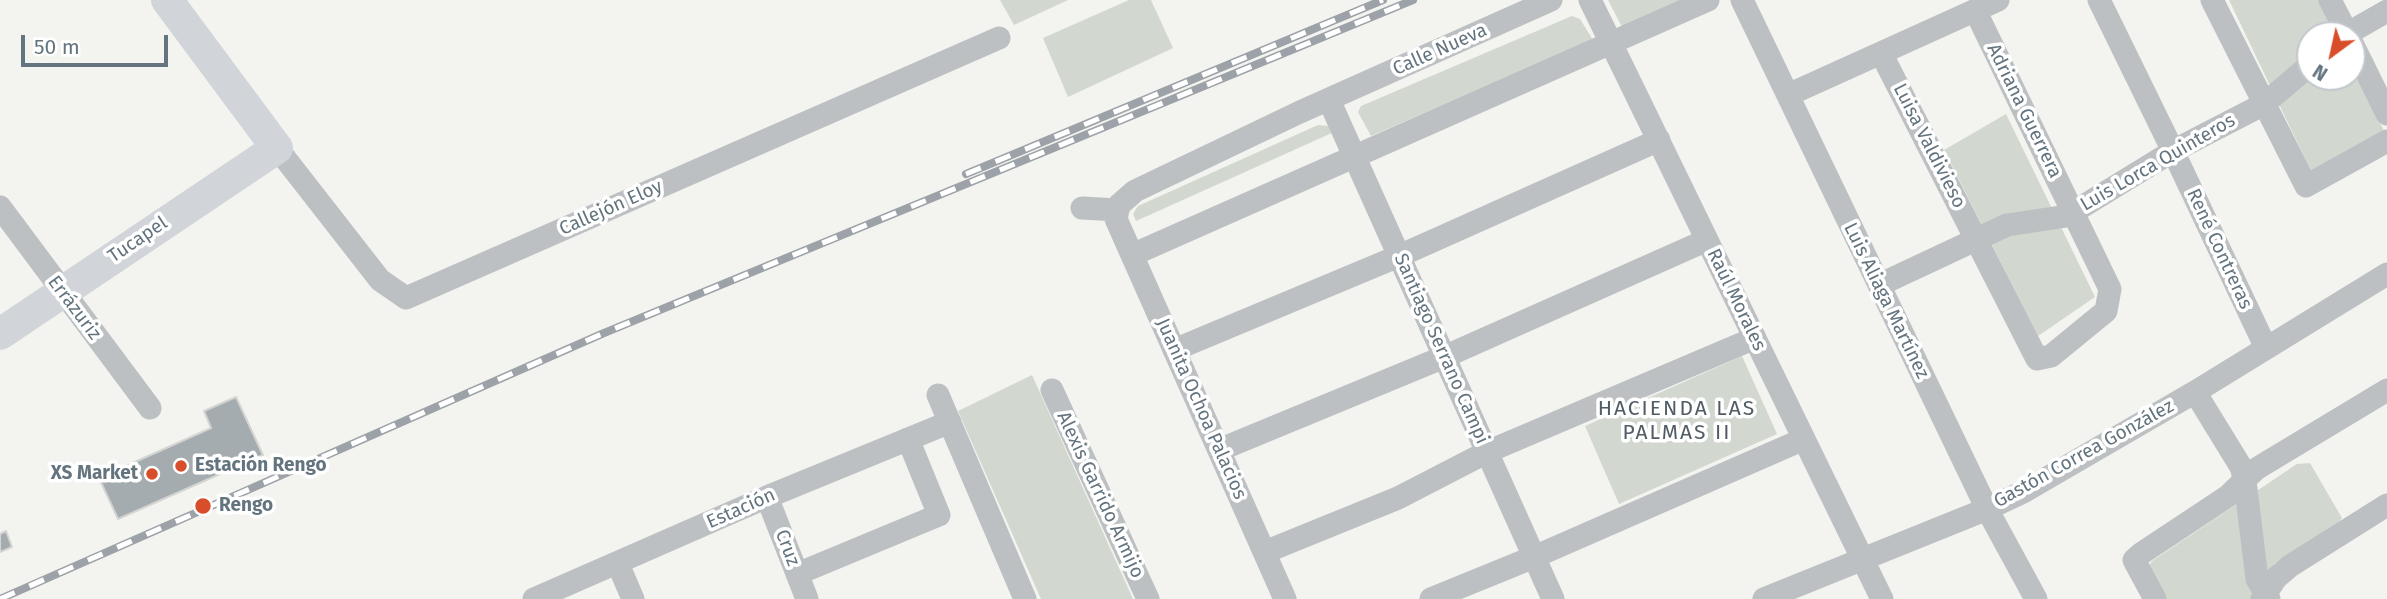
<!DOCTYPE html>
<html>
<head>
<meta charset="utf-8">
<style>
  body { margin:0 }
  #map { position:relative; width:2387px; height:599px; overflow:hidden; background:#f3f3ef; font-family:"Fira Sans",sans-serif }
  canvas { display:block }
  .north { position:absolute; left:2296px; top:21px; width:70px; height:70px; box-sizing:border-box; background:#fff; border:2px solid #c1c7cc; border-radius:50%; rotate:213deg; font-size:19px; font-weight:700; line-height:28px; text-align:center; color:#64747f }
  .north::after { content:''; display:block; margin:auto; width:24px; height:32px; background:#d94e2a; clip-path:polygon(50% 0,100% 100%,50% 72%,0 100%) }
  .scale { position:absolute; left:21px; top:35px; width:147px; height:32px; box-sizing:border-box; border:4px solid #64747f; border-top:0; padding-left:9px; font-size:21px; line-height:24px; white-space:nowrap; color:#64747f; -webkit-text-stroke:5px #fff; paint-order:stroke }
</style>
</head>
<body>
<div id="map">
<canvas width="2387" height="599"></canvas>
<div class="north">N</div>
<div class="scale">50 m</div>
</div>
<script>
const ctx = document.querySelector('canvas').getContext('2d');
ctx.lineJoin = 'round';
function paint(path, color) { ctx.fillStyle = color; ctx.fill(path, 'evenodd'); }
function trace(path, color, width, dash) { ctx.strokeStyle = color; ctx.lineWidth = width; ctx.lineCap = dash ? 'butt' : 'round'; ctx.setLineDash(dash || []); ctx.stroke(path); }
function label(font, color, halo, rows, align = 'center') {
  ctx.font = font + ' "Fira Sans",sans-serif'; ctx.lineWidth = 7; ctx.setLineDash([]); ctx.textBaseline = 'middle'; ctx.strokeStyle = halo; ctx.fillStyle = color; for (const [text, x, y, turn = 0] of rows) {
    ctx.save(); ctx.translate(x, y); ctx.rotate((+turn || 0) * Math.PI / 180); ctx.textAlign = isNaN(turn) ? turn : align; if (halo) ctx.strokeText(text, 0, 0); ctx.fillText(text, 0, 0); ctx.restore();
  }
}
paint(new Path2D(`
  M1000,0h68l-54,25z
  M1129,0h22l22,48 -105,49 -25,-59z
  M1608,0h82l-67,29z
  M2229,0h92l17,35h-28v42h42v-12l34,70 -74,38z
  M1572,16l8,3 13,21 -222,96 -13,-24 3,-6z
  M2006,114l89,183 -57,39 -94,-186z
  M1318,125l11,1 5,6 -198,89 -3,-7 5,-8z
  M1742,356l35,78 -158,70 -34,-78z
  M1032,375l101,224h-92l-83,-188z
  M2310,463l32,55 -3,4 -65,42 -13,27 -9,8h-94l-13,-27 7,-11 145,-97z`), '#d2d8cf');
const building = new Path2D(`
  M236,397l27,58 -145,64 -19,-41 112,-50 -7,-17z
  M6,531l6,16 -12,5v-18z`);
paint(building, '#a4acb0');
trace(building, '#d4d4d2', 2);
trace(new Path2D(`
  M1590,0l292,599
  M1742,0l245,509 49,90
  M2099,0l74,151 93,197
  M2212,0l94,186 81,-45
  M2330,0l18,35
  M2345,35l42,-24
  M2352,43l35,71
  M1881,53l156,306 14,-3 55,-45 4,-22 -135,-279
  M1788,95l210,-95
  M1329,100l224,499
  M277,148l103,132 26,18 593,-260
  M0,207l150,201
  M1082,208l36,2
  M1132,255l576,-255
  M1879,285l128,-60 60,-9 106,-65 91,-47 46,-39
  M1174,350l225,-94 260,-116
  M1052,390l96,209
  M2195,392l46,75 4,14 12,98 12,20
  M938,395l87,204
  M1219,450l225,-93 263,-117
  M767,497l40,102
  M1265,552l133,-54 89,-46 268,-114
  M618,564l15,35
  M797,574l142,-59 -31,-76
  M534,599l233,-102 183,-75
  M1285,599l-169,-380 3,-14 16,-14 165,-79 251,-112
  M1431,599l103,-42 270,-118
  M1764,599l223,-90 36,-17 172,-100 192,-118
  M2155,599l-21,-39 8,-7 86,-57 28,-27 131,-79
  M2262,599l14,-21 14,-12 97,-61`), '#bcc0c3', 23);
trace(new Path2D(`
  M0,334l277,-186 -110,-148`), '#d1d5d9', 32);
const rail = new Path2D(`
  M966,174l417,-174
  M0,599l604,-266 809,-333`);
trace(rail, '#9ca2a7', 8);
trace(rail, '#fff', 5, [16]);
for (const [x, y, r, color] of [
  [181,466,7,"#d94e2a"],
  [152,474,7,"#d94e2a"],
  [203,506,9,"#d94e2a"]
]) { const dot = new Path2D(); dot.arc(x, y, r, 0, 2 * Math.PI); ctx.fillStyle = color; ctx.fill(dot); trace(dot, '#fff', 2.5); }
label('19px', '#64747f', '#fff', [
  ["Calle Nueva",1440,50,-24],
  ["Adriana Guerrera",2024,111,64],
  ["Luisa Valdivieso",1929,146,63],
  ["Luis Lorca Quinteros",2158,163,-30],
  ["Callejón Eloy",611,208,-24],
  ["Tucapel",138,240,-34],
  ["René Contreras",2219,249,65],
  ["Raúl Morales",1736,300,64],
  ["Luis Aliaga Martínez",1886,301,64],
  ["Errázuriz",74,308,53],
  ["Santiago Serrano Campi",1441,349,66],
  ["Juanita Ochoa Palacios",1201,409,66],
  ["Gastón Correa González",2084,454,-29],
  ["Alexis Garrido Armijo",1100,495,65],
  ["Estación",741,509,-24],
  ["Cruz",787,548,69]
]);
label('bold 19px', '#64747f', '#fff', [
  ["Estación Rengo",195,466],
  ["XS Market",138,474,"right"],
  ["Rengo",219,506]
], 'left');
ctx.letterSpacing = '2px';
label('21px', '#515c64', '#fff', [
  ["HACIENDA LAS",1677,409],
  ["PALMAS II",1677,433]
]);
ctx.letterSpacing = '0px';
</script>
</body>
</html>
